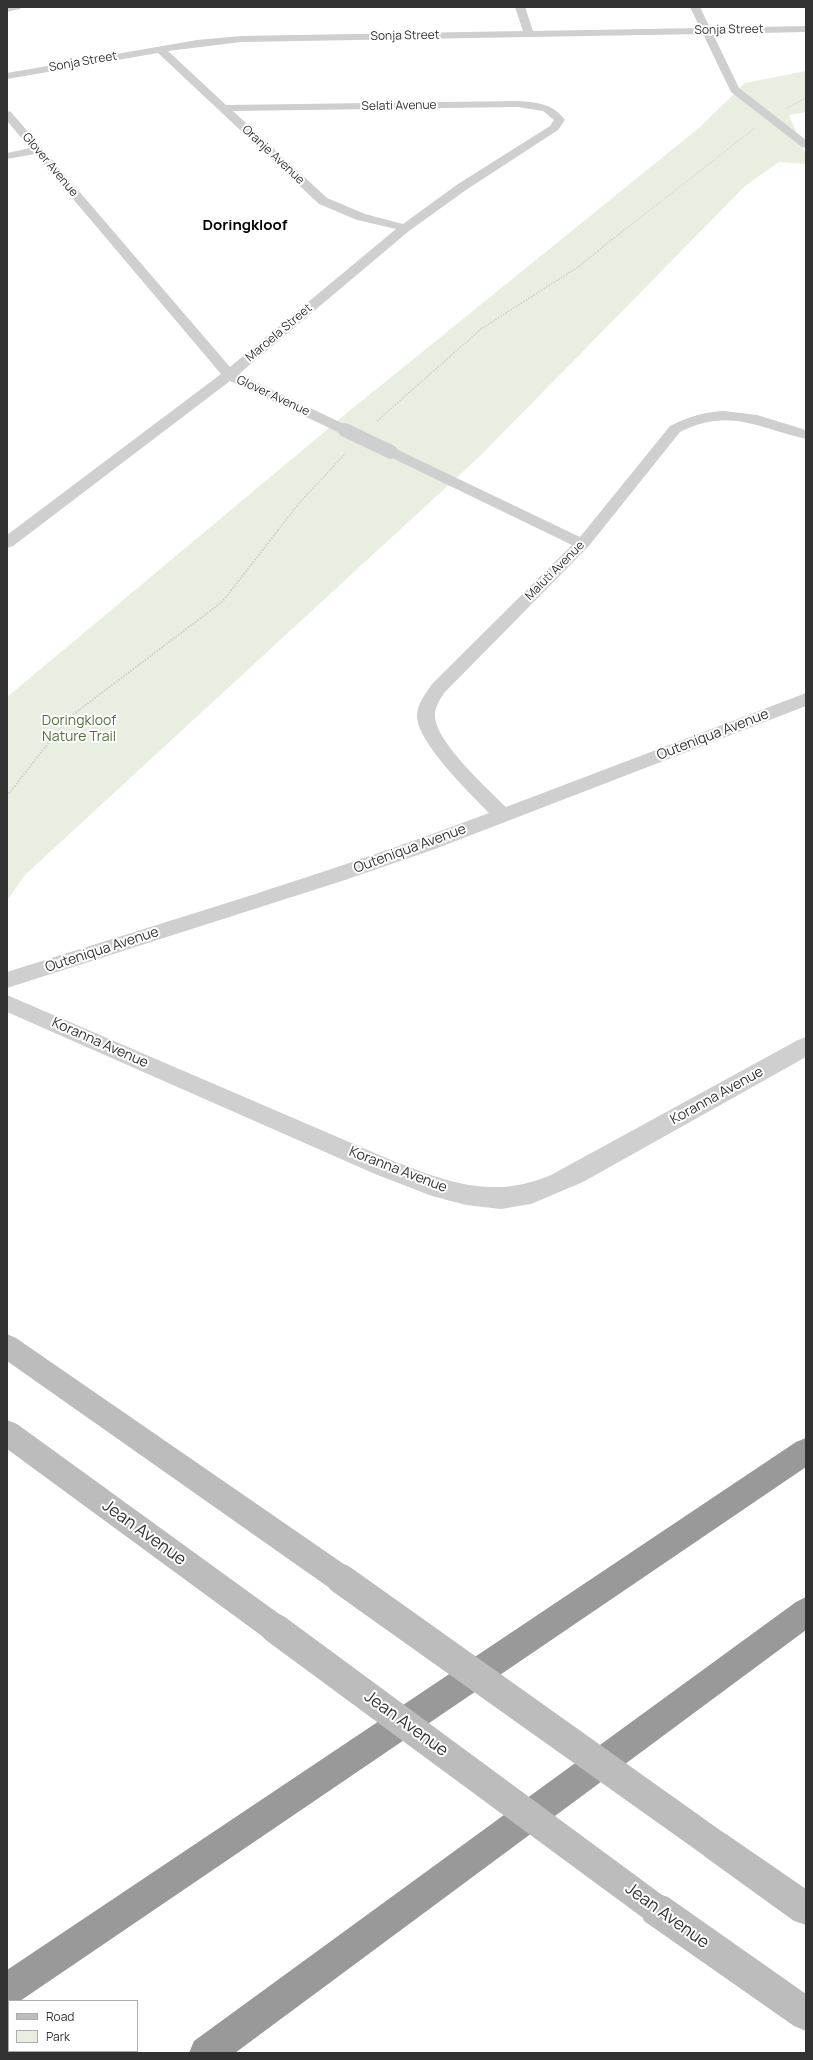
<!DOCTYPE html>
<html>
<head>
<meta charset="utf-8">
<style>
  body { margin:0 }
  #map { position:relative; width:813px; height:2060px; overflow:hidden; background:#fff; font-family:Manrope,sans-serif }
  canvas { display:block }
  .frame { position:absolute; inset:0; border:8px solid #323232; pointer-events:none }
  .legend { position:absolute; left:8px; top:2000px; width:130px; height:52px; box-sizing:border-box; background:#fff; border:1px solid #adadad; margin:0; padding:5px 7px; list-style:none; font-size:12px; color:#323232 }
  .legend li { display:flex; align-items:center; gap:8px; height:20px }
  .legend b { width:20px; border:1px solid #adadad }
</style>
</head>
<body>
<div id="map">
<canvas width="813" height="2060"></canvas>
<div class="frame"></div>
<ul class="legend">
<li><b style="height:5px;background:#bcbcbc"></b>Road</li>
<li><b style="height:11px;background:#e8efe0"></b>Park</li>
</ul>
</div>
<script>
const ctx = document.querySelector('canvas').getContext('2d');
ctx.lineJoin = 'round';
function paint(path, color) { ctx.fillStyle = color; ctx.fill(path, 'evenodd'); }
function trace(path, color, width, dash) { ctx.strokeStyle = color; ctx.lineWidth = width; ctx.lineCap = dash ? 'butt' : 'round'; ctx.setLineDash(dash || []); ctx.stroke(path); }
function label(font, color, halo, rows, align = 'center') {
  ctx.font = font + ' Manrope,sans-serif'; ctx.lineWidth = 4; ctx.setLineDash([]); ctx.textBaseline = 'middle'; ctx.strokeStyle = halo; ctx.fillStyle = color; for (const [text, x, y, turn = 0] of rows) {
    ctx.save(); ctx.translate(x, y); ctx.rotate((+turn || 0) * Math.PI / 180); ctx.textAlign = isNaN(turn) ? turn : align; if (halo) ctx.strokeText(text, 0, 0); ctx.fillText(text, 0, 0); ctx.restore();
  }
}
paint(new Path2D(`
  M806,71v41l-17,3 17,40v9l-27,-2 -34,24 -265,270 -454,418 -19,26v-203l346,-289 347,-281 45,-44z`), '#e8efe0');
trace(new Path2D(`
  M787,108l19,-10
  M623,231l132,-103`), '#cfcfcf', 1, [1, 1]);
trace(new Path2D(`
  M377,421l104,-92 97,-62 46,-37
  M278,530l23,-29 45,-48`), '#cfcfcf', 1.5, [1.5, 1.5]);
trace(new Path2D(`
  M7,796l60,-77 155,-117 57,-73`), '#cfcfcf', 2, [1.5, 1.5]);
paint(new Path2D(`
  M7,7h15l-2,2 -13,3z
  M515,7h10l8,24 167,-3 -10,-21h10l10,21 96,-2v6l-93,2 26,54 67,52v8l-4,-1 -71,-55 -28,-58 -462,8 -73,9 58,54 292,-4c19,1 36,3 47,19l-7,10 -92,60 -57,41 -170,143 111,53 2,3 -2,3h-10l-110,-52 -217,165 -6,2v-13l214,-161 -186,-220 -28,5v-6l23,-5 -23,-27v-10l4,1 219,255 166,-138 -39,-9 -38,-16 -161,-151 -151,26v-6l190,-33 44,-4 282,-5zM518,107l25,4 11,9 -4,6 -92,58 -55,40 -38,-10 -38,-16 -94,-87z
  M724,411l33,4 49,15v9c-48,-11 -77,-32 -126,-7l-92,115 -143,145c-5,7 -11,16 -10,25 2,26 52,71 71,90l300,-114v13l-371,143 -93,32 -335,107v-16c161,-51 324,-99 482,-159 -18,-19 -74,-72 -72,-99 1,-11 9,-21 15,-30l140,-139 -186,-90 -3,-3 3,-3h10l184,88 90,-111c18,-9 34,-14 54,-15z
  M7,995l384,165c56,22 102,40 160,15l247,-135 8,-3v20l-223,125 -52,22 -30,5 -35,-4 -34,-9 -57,-22 -368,-162z`), '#cfcfcf');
paint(new Path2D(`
  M7,1334l9,4 335,231 4,10 -4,10 -10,4 -10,-4 -324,-228z
  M7,1420l10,4 269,195 5,10 -5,10 -10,5 -10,-5 -259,-190z
  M715,1829l11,5 80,55v36l-12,-4 -90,-65 -5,-11 5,-11z
  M656,1893l12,4 138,97v37l-12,-5 -150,-105 -4,-12 4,-12z`), '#bcbcbc');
paint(new Path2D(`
  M806,1438v29l-786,534h-11v5l-2,1v-37l789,-528z
  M806,1597v33l-571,423h-46l5,-12 602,-439z`), '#999');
trace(new Path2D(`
  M345,430l46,22`), '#cfcfcf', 14);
trace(new Path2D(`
  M341,1579l374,266
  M276,1629l380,280`), '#bcbcbc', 30);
label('12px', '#323232', '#fff', [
  ["Sonja Street",729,30,-1],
  ["Sonja Street",405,36,-1],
  ["Sonja Street",83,62,-10],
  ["Selati Avenue",399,106,-1],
  ["Oranje Avenue",273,155,43],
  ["Glover Avenue",50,165,50],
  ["Maroela Street",279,333,-40],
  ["Glover Avenue",273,396,25],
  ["Maluti Avenue",555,571,-45]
]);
label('14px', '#54713c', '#fff', [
  ["Doringkloof",79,721],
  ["Nature Trail",79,737]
]);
label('14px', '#323232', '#fff', [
  ["Outeniqua Avenue",713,735,-21],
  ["Outeniqua Avenue",410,849,-20],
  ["Outeniqua Avenue",102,950,-18],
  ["Koranna Avenue",100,1043,24],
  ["Koranna Avenue",717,1096,-29],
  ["Koranna Avenue",398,1170,21]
]);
label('bold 15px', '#000', '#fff', [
  ["Doringkloof",245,226]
]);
label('17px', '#323232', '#fff', [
  ["Jean Avenue",144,1533,36],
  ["Jean Avenue",406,1724,36],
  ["Jean Avenue",667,1916,36]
]);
</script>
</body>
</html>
